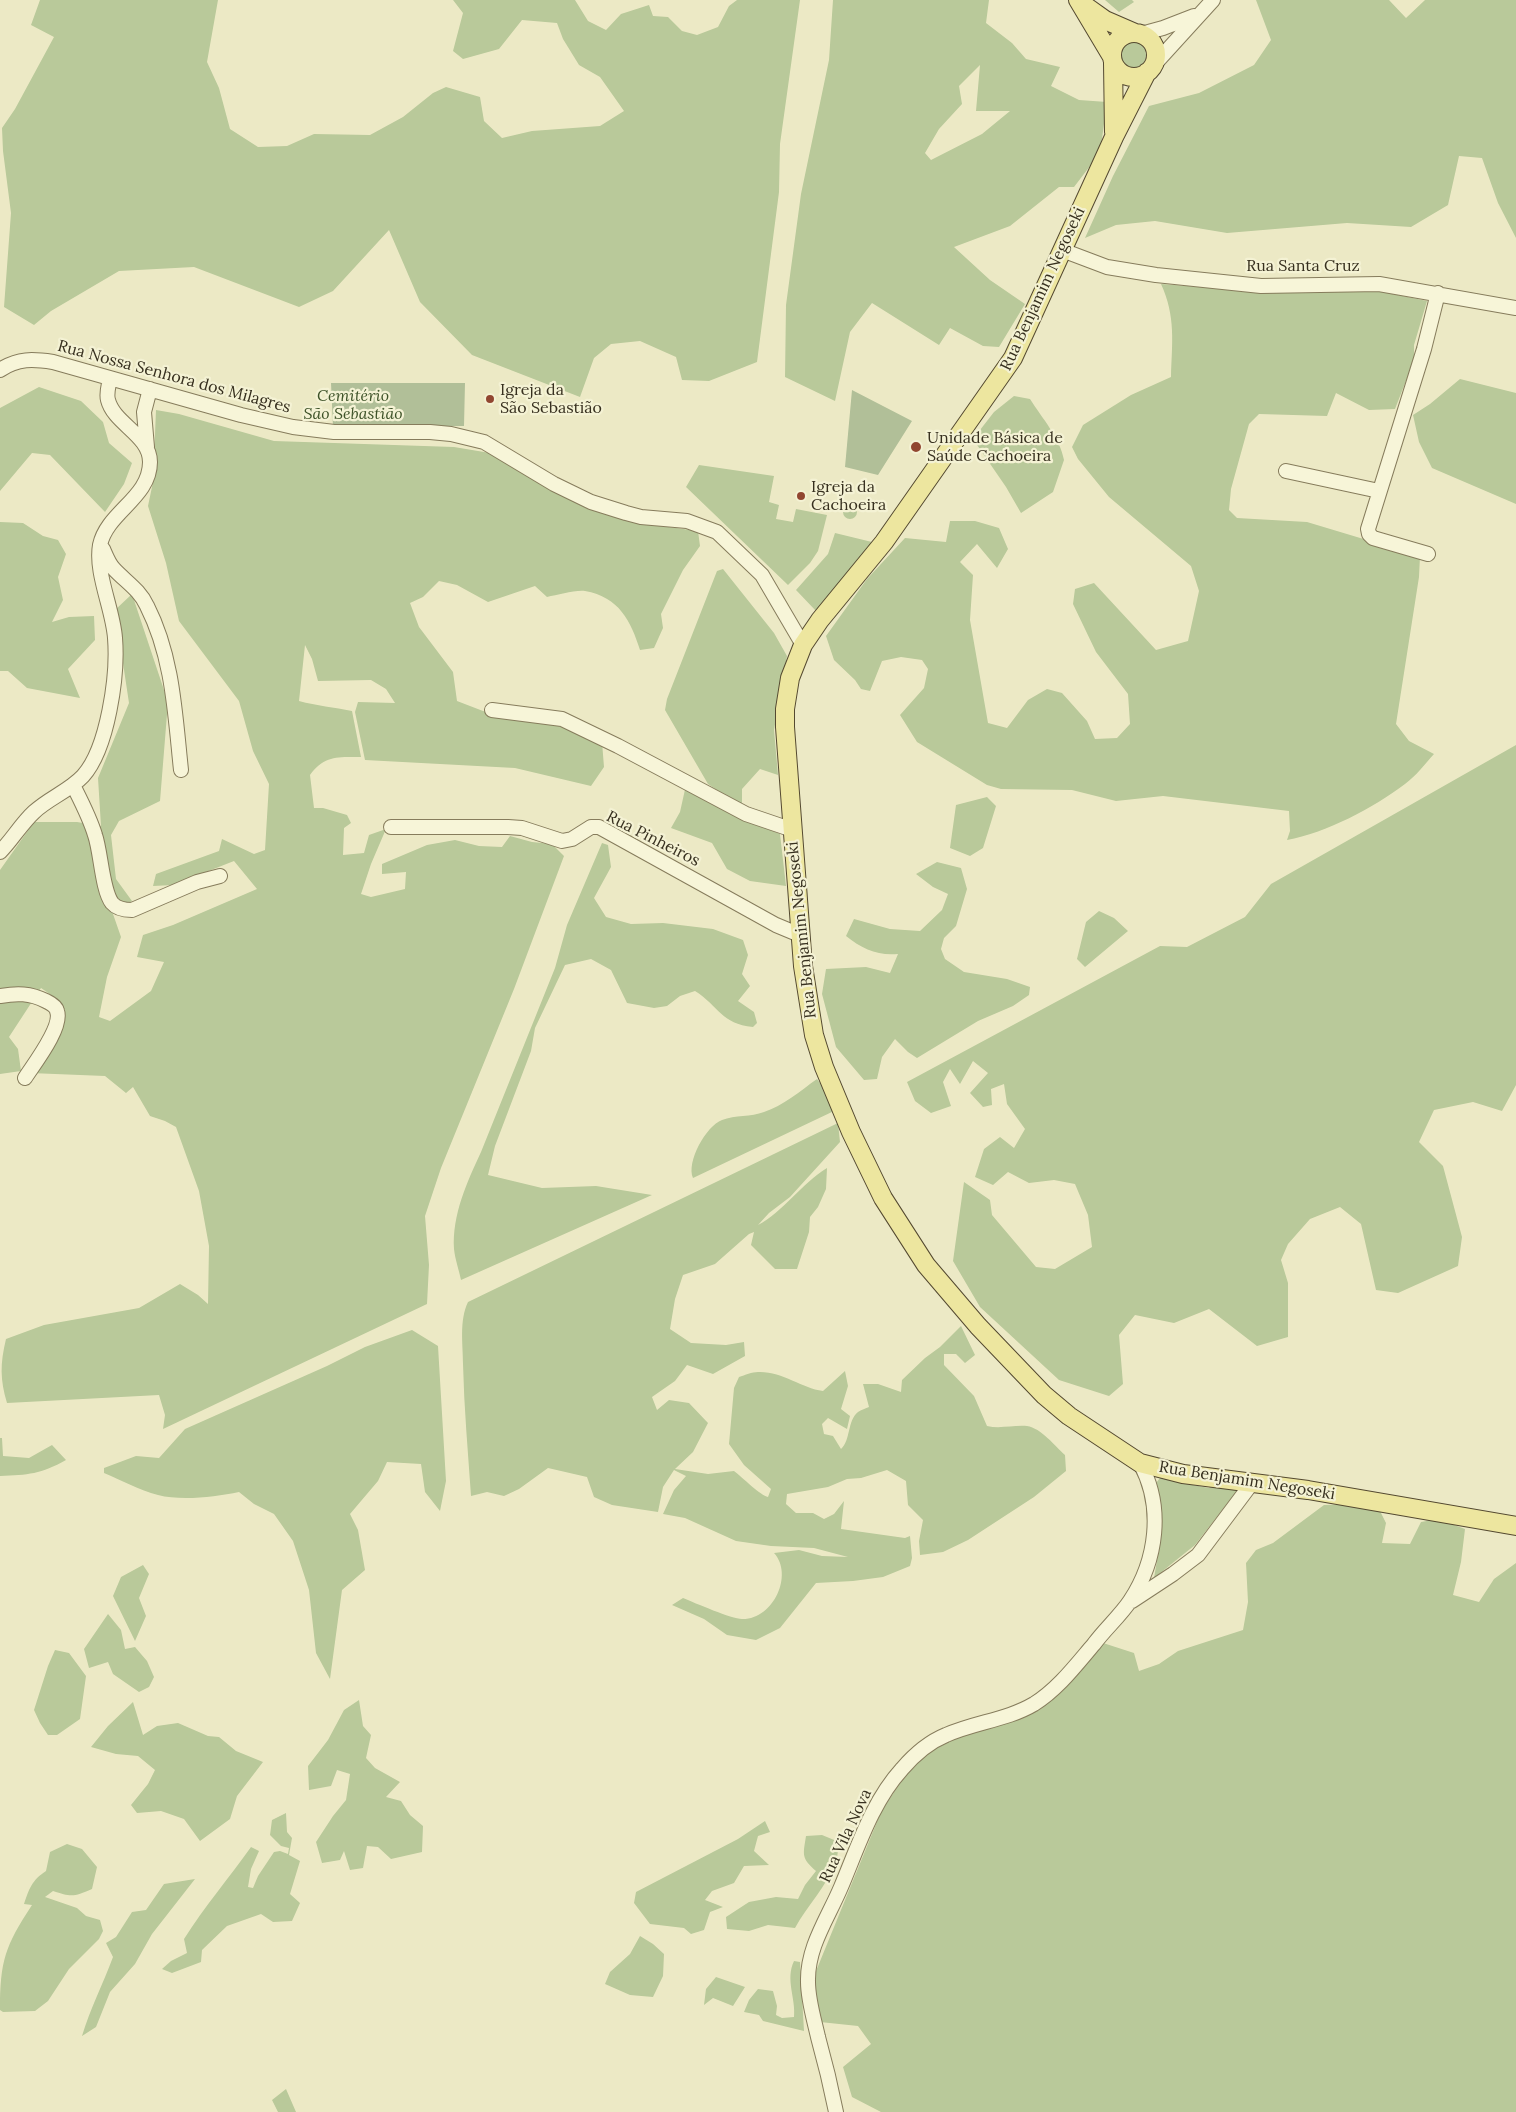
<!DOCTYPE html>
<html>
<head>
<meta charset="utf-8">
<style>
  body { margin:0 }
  canvas { display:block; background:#ece9c5 }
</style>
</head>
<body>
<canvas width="1516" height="2112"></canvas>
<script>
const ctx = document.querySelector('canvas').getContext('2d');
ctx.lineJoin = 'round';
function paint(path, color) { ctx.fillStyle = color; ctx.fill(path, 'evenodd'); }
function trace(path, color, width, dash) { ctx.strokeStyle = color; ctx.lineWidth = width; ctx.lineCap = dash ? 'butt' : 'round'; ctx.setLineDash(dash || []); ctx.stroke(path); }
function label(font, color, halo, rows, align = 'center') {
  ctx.font = font + ' Lora,serif'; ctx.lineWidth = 4.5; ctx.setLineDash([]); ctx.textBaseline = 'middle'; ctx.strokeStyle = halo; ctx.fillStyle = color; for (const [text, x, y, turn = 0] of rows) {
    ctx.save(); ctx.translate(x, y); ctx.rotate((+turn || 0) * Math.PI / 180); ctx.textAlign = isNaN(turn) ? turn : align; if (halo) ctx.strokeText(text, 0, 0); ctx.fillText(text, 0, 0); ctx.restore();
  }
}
paint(new Path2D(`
  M40,0h178l-11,62 12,26 11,41 28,18 29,-1 27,-12 56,1 33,-18 30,-24 13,-6 34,10 4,24 18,17 30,-7 68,-5 24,-15 -24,-34 -21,-12 -16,-26 -6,-16 -35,-3 -23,29 -36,10 -10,-8 10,-38 -10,-13h122l13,21 18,9 15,-16 28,-9 4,11 15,1 14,14 15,4 21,-8 11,-21 8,-6h63l-20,144 -1,48 -22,170 -48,19 -27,-1 -6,-23 -36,-16 -29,3 -17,14 -14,39 -108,-42 -52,-53 -31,-72 -56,61 -34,16 -105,-40 -75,4 -68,40 -17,14 -30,-18 7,-94 -8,-62 -1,-23 13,-19 39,-72 -23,-12z
  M833,0h156l-3,23 26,20 14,16 34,8 -9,19 28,14 28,2 -7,51 -26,34h-15l-49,39 -56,21 36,33 35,24 -26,43 -16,-1 -33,-18 -11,17 -67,-42 -22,29 -15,69 -50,-24 1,-72 15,-111 28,-134zM980,65l-4,46h34l-28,23 -51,26 -6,-7 14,-24 23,-25 -3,-18z
  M1105,0h27l2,2 -15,10z
  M1256,0h133l17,18 19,-18h91v238l-18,-35 -16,-45 -23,-2 -11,49 -37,22 -64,-4 -120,10 -72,-12 -39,4 -31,13 28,-62 36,-70 50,-13 55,-28 17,-25z
  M1118 55a14 14 0 1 1 28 0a14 14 0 1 1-28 0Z
  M1161,284l94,7 128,1 44,9 -13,44v15l-19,49 -26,1 -33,-17 -9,23 -68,-2 -10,10 -18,65 -2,21 8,8 70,4 113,34 -1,21 -23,147 13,17 25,13c-9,10 -18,22 -29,30 -32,24 -79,49 -118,56l3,-9 -1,-20 -126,-15 -47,5 -44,-11 -71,-1 -14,-4 -70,-43 -17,-27 24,-27 4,-19 -6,-9 -21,-3 -19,4 -12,30 -9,-2 -6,-9 -21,-20 -8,-24 41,-57 38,-41 41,4 4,-21h25l24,7 9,21 -11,19 -20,-24 -17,18 13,13 -3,45 18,103 19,5 21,-28 19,-11 15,4 25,28 8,18 22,-1 13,-14 -2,-30 -32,-42 -23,-48 2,-15 19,-6 62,67 32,-9 11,-50 -8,-25 -82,-69 -31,-38 -14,1 -11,32 -32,21 -15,-26 -33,-48 21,-27 20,-16 16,3c12,19 30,39 34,61l14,-1 -6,-12 11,-22 48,-30 40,-18c1,-35 5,-60 -10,-93z
  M1460,379l56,14v111l-84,-36 -13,-26 -6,-27 17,-11z
  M39,387l42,14 22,21 6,21 23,20 -8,21 -19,28 -55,-57 -18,-2 -32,38v-83z
  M156,410l23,4 95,27 180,6 36,6 97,55 52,15 59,8 2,15 -17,24 -22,44 2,14 -9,20 -14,2c-9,-29 -21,-53 -55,-59 -11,-1 -27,4 -38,6l-12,-11 -47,16 -31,-17 -18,-4 -16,16 -13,6 9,24 34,45 4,29 26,10 67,10 52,21 2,25 -13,19 -76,-18 -150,-8 -10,-48 3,-10 37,1 -9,-14 -15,-9 -53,1 -6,-22 -7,-14 -6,56c18,5 35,6 53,10l9,46c-22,0 -37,-2 -51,18l4,33h9l24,7 4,8 -7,5 -1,27 21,-2 5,-18 17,-6 -15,35 -10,30 10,3 34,-8 1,-17 -24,2v-10l45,-19 28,-5 24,6 23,1 8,-11 22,6 20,2 12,12 -50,133 -73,179 -16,48 4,49 -2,39 -264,125 2,-14 -6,-20 -152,8c-7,-24 -7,-39 -1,-64l38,-14 95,-17 41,-24 18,11 10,9 1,-58 -10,-55 -23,-64 -11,-6 -15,-5 -17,-29 -7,6 -21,-17 -75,-3 25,-28 9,-31 -7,-15 -16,-11 -32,49 9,12 3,22 -21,3v-204l34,-48h43l24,4 -3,-48 31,-75 -14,-93 17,-16 36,108 -8,99 -41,20 -8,14 5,44 16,22 -19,13 8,23 -14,40 -8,40 11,4 41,-30 13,-29 -27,-5 6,-22 30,-10 84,-36 -23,-28 -61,24 -20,1 3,-12 63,-23 3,-12 32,15 11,-4 4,-66 -16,-33 -14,-50 -60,-80 -13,-58 -18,-57 5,-24z
  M699,465l75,11 -5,26 10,3 -3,14 17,3 3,-13 31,6 -9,36 -8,12 -22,22 -102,-98z
  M843 512a7 7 0 1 1 14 0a7 7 0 1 1-14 0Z
  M0,522l23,1 20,13 15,4 8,14 -8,23 5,23 -11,22 17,-5 25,-1 1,24 -27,29 12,29 -53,-10 -19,-17h-8z
  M835,533l37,9 -56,69 -20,-21 32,-36z
  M723,569l51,64 13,23 -13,74 4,45 -18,-6 -18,20v18l-34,-23 -43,-74 2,-11 50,-128z
  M1516,745v340l-14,26 -29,-9 -39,8 -15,32 24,24 19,71 -4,29 -60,27 -22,-3 -15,-66 -21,-17 -30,12 -22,25 -7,16 7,23v54l-31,9 -48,-37 -35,14 -39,-8 -16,20 4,49 -14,12 -50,-16 -79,-73 -27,-46 11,-79 26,18 2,15 44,52 19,2 37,-22 -4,-32 -13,-31 -21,-4 -25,3 -21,-11 -15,13 -18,-8 9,-28 16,-12 14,11 11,-19 -18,-25 -3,-20 -13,5 1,16 -9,2 -13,-14 18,-20 -15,-12 -13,23 -10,-15 -7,13 8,24 -20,7 -16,-12 -8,-19 253,-136 27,1 58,-30 26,-33z
  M686,785l43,27 51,22 6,52 -36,-5 -23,-12 -15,-26 -41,-15 9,-16z
  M987,797l9,9 -13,42 -13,8 -20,-8 6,-43z
  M602,843l6,2 3,22 -17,31 12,19 25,7 32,-1 50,6 30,11 5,15 -6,19 8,12 -12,15 16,11 3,11 -4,4c-32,-3 -34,-21 -58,-36l-15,5 -13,10 -13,2 -27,-5 -16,-33 -20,-11 -26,6 -30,63 -4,23 -36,95 -7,29 54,13 54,-2 56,9 -191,85c-2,-10 -6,-21 -7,-31 -2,-34 13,-67 27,-97l74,-184 12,-43z
  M937,862l24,6 6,21 -11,37 -12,12 -3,11 4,10 19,13 43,7 23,8 -1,8 -16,11 -35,15 -61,37 -9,-6 -13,-13 -13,18 -5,22 -13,1 -28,-33 -14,-53 4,-25 40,-2 24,6 8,-19c-20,2 -36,-5 -52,-18l8,-17 36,10 30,2 22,-21 6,-16 -15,-7 -17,-13z
  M1099,911l15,7 14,13 -43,36 -8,-8 9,-37z
  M817,1079l12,16 5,16 -141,67c-7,-16 13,-52 29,-58 13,-5 29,-3 42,-8 19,-6 36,-21 53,-33z
  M838,1123l2,19 -50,55 -21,16 -11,12c25,-13 44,-42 69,-57l-1,21 -8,18 -8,10 -1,15 -12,37h-22l-24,-24 3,-13 -5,2 -34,30 -32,11 -8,24 -5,30 21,14 35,2 18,-3 1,14 -32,18 -26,-9 -12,16 -23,16 5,13 12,-10 20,3 19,20 -15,29 -18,17 33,5 26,-3c8,6 27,25 34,26l3,-8 -27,-24 -15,-21 5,-56 5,-11c6,-2 13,-5 19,-5 24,-1 43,16 65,19l22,-20 3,15 -7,23 9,7 -3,13 -19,-11 -6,6 2,10 9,2 8,13c10,-9 6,-28 17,-37 3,-2 8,-4 11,-5l-6,-23h15l23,8 1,-12 23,-22 15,-11 21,-21 14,29 -10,8 -9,-9h-12v11l30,31 13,30c13,3 26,-1 40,0 14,2 28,20 38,29l1,16 -32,26 -66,43 -25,12 -23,3 -1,-14 4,-21 -15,-15 -2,-24 -19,-11 -26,8 -14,1 -19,8 -41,7 -1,10 10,9h17l11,6 10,-5 10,-13 -3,28 64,9 5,-2 2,22 -2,8 -27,11 -30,4 -37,2 -36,45 -24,12 -29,-5 -23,-16 -32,-14 11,-7c12,5 49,21 59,21 31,1 52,-44 32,-66l25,-3 23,6 26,1 -34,-9 -43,-2 -35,-5 -51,-23 -22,-4 11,-24 12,-14 -12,-6 -11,17 -5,25 -46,-7 -18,-8 -7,-20 -39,-9 -29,21 -15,7 -17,-4 -16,4c-3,-44 -7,-88 -8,-132 0,-20 -4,-43 5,-62z
  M412,1330l26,16 8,135 -6,30 -15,-19 -4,-28 -34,-2 -9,19 -28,33 8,16 7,40 -23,20 -12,89 -14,-26 -7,-63 -16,-49 -19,-27 -20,-10 -15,-12c-24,5 -58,9 -81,3 -19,-5 -37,-15 -54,-22v-5l32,-12 23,2 26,-29 142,-63 38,-19z
  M0,1438h2l1,18 26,2 23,-13 14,15c-25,14 -38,15 -66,16z
  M1165,1476l28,9 16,3 10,-5 21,4 -45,58 -41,33 8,-47 -6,-48 4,-5z
  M1363,1504l17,7 6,12 -4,20 28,1 11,-22 17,-3 27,10 -4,33 -8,33 26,7 15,-23 22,-16v549h-635l-29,-15 -9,-30 28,-23 -13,-18 -38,-4 -6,-46 67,-164 23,-35 28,-30 29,-14 67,-20 72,-71 34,11 5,18 20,-7 19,-13 65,-21 5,-28 -2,-39 10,-13 17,-7 51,-38z
  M143,1565l6,9 -10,24 7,18 -11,25 -22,-45 8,-19z
  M108,1614l13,16 4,19 10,-2 12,14 7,16 -5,10 -10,5 -26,-18 -5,-12 -19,6 -5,-19z
  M55,1650l14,3 17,23 -6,43 -23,16h-9l-8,-12 -6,-13 14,-44z
  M359,1700l4,26 8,9 -5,23 9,10 25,14 -14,15 15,4 9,14 13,11 -1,26 -31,7 -13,-12 -11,-1 -4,22 -13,2 -6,-19 -4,9 -18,3 -6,-21 17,-26 13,-16 4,-26 -13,-4 -6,16 -22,4 -1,-24 20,-26 16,-30z
  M133,1702l10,33 14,-9 21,-3 30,13 11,1 17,14 27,11 -26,34 -7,23 -30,22 -16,-22 -23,-8 -24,2 -6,-8 17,-21 7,-14 -17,-14 -22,-2 -25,-7 17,-21z
  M286,1813l1,19 5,6 -3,17 11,6 -10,33 10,9 -8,18 -19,1 -12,-8 -34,12 -25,24 -1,12 -29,11 -10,-4 9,-8 16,-8 -3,-14c20,-32 45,-61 67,-92l8,4 -8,18 -3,18 5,1 5,-12 16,-24 6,-1 8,3 1,-6 -8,-2 -11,-11 2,-15z
  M765,1821l5,11 -12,4 -4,15 15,14 -25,1 -10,17 -22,8 -7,9 18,7 -13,5 -6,18 -13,4 -7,-6 -34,-4 -16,-21 2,-11 102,-53z
  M822,1835l17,7c-1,6 -1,13 -3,19 -9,25 -29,45 -41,67l-27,-3 -19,6 -22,-2 -1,-12 23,-15 27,-5 22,2 7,-14 11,-14c-15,-13 -13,-16 -10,-35z
  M67,1844l15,5 15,18 -5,22c-18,8 -21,8 -39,2l-8,6 32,11 9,8 14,4 3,11 -4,8 -30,30 -21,32 -13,10 -32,1 -3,-2c0,-49 5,-64 32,-105l-8,-1c5,-15 8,-24 22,-33l4,-19z
  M195,1879l-43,55 -17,30 -25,28 -14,35 -14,9c8,-27 21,-52 31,-79l-7,-14 10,-6 16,-25 14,-2 18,-26z
  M640,1936l13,8 11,10 -1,22 -10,21 -23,-2 -25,-11 5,-12 20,-18z
  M794,1961l6,1 4,69 -41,-10 -4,-6 -15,-3 5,-12 9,-11 15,2 4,15 -1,9 6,3 12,-1c2,-19 -9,-37 0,-56z
  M716,1977l29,10 -12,19 -20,-8 -9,7 2,-16z
  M286,2089l10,23h-18l-6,-12z`), '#b9c99a');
paint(new Path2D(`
  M331,383h134l-1,43 -131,1z
  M852,390l60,31 -34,54 -33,-8z`), '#b1bf98');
const minor = new Path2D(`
  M1141,34l22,-6 31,-12
  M1152,67l61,-67
  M1062,250l45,17 49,8 105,11 118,-2 137,24
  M0,370c18,-12 33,-11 53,-8l188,53 52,12 41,5h96l21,2 33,8 70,42 37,18 35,11 15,4 46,4 30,11 45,43 41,70
  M147,447l-3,-35 6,-23
  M1286,471l93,20
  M103,549c3,7 6,15 11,20 11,12 26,21 33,37 26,51 28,108 34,164
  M1428,554l-55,-16 -4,-4 -1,-5 56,-180 14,-56
  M492,710l70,9 56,27 128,68 47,16
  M73,785c8,16 17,33 22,50 6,17 7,55 17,68 5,6 13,7 20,7l65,-28 23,-6
  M391,827h117l14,1 40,13 10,-2 19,-12h8l177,98 24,10
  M0,852c12,-12 21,-28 34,-40 15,-14 35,-21 49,-36 25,-28 35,-101 32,-138 -2,-29 -20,-65 -15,-93 7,-33 50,-47 50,-83 0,-27 -36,-38 -42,-62 -2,-7 1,-15 2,-22
  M0,996c17,-3 30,-3 46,5 4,2 10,5 11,10 6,16 -23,53 -32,67
  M1132,1601l41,-27 25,-19 54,-72
  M836,2112c-5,-25 -11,-50 -18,-75 -4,-18 -10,-37 -10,-55 -1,-35 20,-64 33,-95 17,-40 31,-85 61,-118 12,-14 27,-27 44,-34 29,-13 61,-15 88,-31 24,-15 42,-39 60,-60 11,-15 26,-28 36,-43 27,-41 34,-94 10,-138`);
const major = new Path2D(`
  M1078,0l34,57
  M1084,5l21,15 30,13
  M1112 55a22 22 0 1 1 44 0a22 22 0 1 1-44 0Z
  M1113,63l1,69
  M1147,72l-33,65 -101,221 -129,184 -64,78 -17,25 -13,33 -5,31v18l18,239 11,69 10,32 27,65 32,66 43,67 52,61 66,69 25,21 71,47 43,11 125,16 208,36`);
trace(minor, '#867c5c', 16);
trace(major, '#544930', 20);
trace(minor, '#f7f5d8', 14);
trace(major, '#ede69f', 18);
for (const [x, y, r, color] of [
  [490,399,5,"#914630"],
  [916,447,6,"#914630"],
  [801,496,5,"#914630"]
]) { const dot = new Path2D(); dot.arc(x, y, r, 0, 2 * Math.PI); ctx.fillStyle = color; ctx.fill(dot); trace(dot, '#f4f2d4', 2); }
label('16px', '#37301f', '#f4f2d4', [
  ["Rua Santa Cruz",1303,266],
  ["Rua Benjamim Negoseki",1043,289,-65],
  ["Rua Nossa Senhora dos Milagres",174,377,15],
  ["Rua Pinheiros",653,839,27],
  ["Rua Benjamim Negoseki",802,930,-96],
  ["Rua Benjamim Negoseki",1247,1481,9],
  ["Rua Vila Nova",846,1836,-65]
]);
label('16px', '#37301f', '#f4f2d4', [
  ["Igreja da",500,390],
  ["São Sebastião",500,408],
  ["Unidade Básica de",927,438],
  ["Saúde Cachoeira",927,456],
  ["Igreja da",811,487],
  ["Cachoeira",811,505]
], 'left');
label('italic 16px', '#3d5227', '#f4f2d4', [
  ["Cemitério",353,396],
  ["São Sebastião",353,414]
]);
</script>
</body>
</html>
